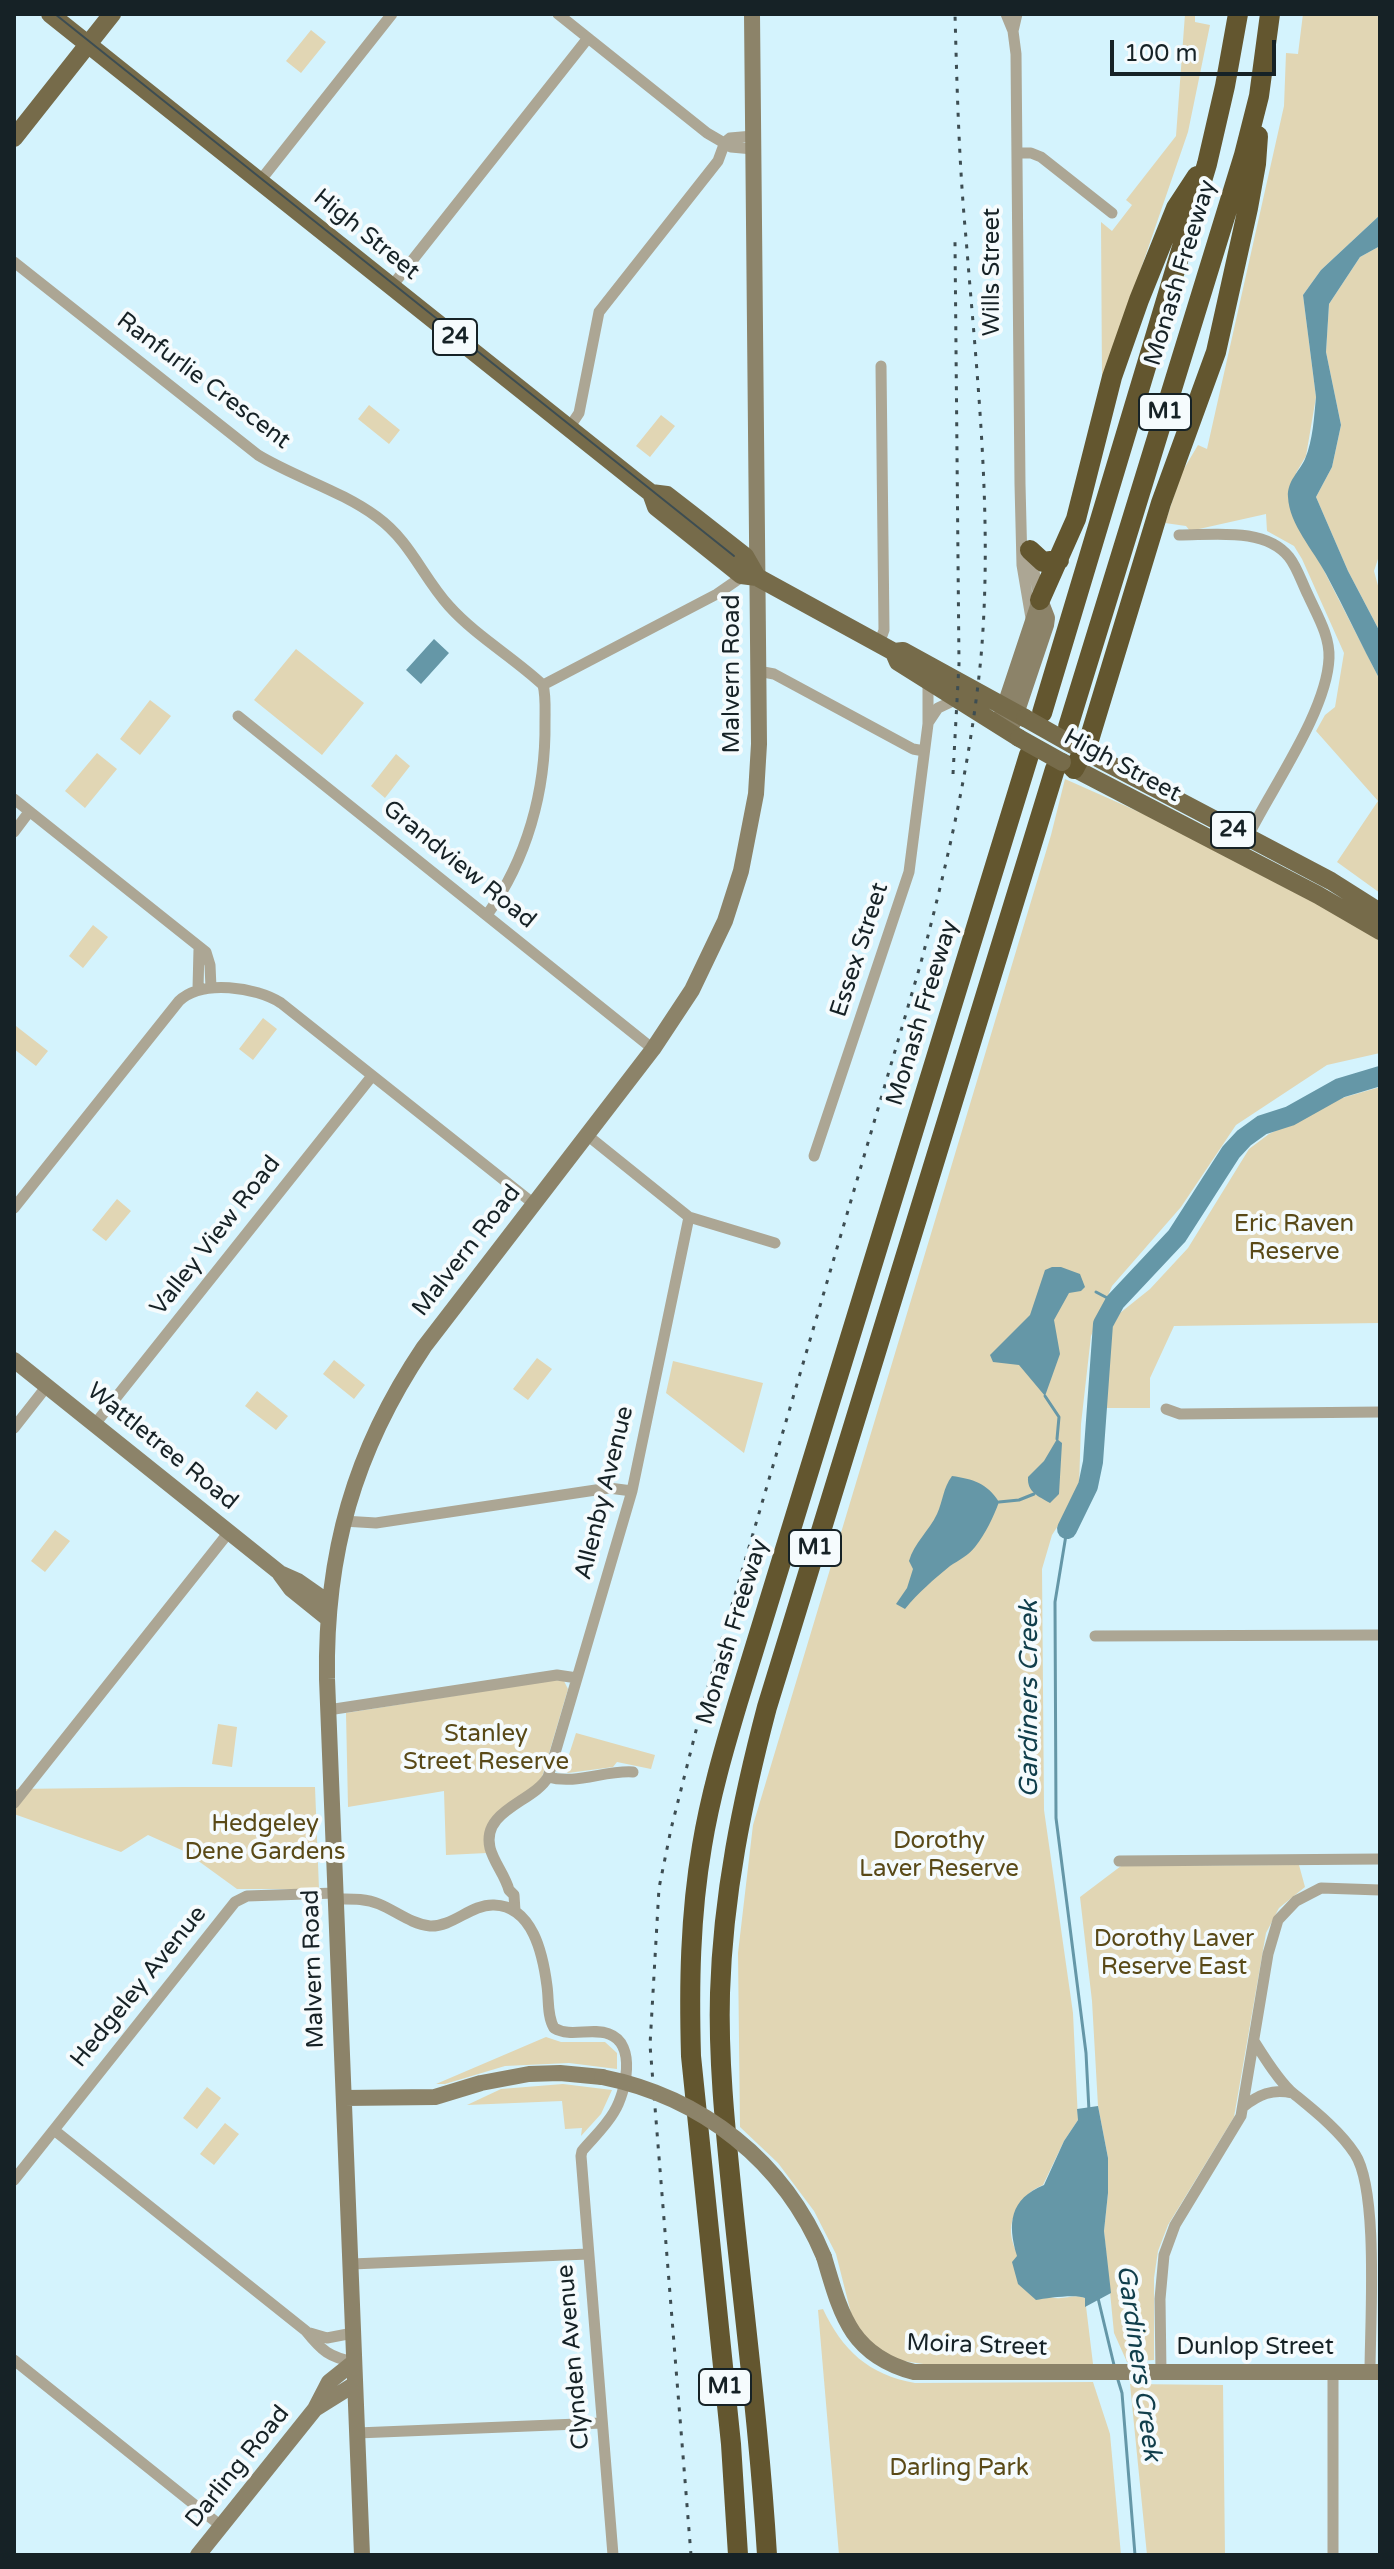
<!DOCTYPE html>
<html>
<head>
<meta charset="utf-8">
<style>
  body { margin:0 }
  #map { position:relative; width:1394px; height:2569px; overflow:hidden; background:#d4f3fd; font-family:"Varela Round",sans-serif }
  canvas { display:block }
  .frame { position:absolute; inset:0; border:16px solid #162226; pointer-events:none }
  .scale { position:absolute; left:1110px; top:40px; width:166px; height:36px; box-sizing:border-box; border:4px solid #162226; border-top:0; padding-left:10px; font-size:24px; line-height:28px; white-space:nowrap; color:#162226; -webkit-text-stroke:6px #f5fbfd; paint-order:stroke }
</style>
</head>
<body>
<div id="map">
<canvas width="1394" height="2569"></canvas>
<div class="frame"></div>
<div class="scale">100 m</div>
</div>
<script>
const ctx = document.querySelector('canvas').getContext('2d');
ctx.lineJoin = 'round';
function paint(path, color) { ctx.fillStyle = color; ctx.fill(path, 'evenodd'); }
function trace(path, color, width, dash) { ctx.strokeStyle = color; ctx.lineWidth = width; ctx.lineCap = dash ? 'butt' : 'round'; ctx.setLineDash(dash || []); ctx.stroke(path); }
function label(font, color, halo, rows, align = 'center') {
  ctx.font = font + ' "Varela Round",sans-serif'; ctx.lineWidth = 8; ctx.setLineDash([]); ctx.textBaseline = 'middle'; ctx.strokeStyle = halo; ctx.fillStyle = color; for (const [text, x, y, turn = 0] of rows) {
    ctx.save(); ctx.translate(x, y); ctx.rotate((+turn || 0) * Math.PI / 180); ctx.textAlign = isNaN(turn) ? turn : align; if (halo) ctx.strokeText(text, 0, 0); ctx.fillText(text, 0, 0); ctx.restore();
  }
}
paint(new Path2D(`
  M1185,14h10v8l15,3 -22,107 -86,250 -1,-160 11,9 20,-26 -6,-5 50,-64z
  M1303,14h77v201l-59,55 -18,25 13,102 -10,59 -10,17 22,86 62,121v213l-43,-31 41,-61 -62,-70 9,-16 10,-8 9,-54 -42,-94 -8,-13 -27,-15 -1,-17 -76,17 -4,-5 -21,-3 17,-51 16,-27 9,4 77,-343 2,-53 12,1z
  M311,30l15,12 -25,31 -15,-12z
  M1380,246v307l-6,18 6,22v39l-32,-61 -32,-74 16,-30 9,-42 -15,-73 3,-48 31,-47z
  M369,405l31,25 -11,14 -31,-25z
  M661,415l14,11 -25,31 -14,-11z
  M296,649l68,54 -42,52 -68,-55z
  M150,700l21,16 -31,39 -20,-16z
  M97,753l20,16 -32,39 -20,-17z
  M396,754l14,12 -25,32 -14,-12z
  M1065,779l90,40 205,107 20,15v112l-53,12 -91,60 -55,82 -69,79 -21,50 -10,88 -2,63 -5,14 -22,34 -10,34 2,241 29,203 5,107 -14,21 -21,44c-14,6 -18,12 -26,25 -20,33 15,64 34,87 12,4 23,-4 34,1l8,66 -163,1 -27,-4 -20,-8 -18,-16 -12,-16 -17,-67 -22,-43 -36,-48 -38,-36 -2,-174 15,-128 298,-990z
  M93,925l15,12 -25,31 -14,-12z
  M263,1018l14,11 -24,31 -14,-11z
  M16,1026l32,25 -12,15 -22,-17z
  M1380,1087v236l-206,3 -24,52v30h-44l4,-77 10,-18 30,-24 38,-41 61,-99 20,-15 73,-36z
  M117,1199l14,12 -25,30 -14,-11z
  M537,1358l15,11 -24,31 -15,-11z
  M334,1360l31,25 -11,14 -31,-25z
  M673,1361l90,22 -19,70 -78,-60z
  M257,1391l31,25 -12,14 -31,-24z
  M55,1530l15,11 -25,31 -14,-11z
  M554,1680l10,1 4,8 -26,88 -5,7 -43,31 -7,38 -41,2 -2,-64 -96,16 -2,-94z
  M218,1724l19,3 -5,40 -20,-3z
  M576,1733l79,22 -4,14 -34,-7 -4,5 -45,6 -4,-3z
  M183,1787h132l4,102h-82l-51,-37 -38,-17 -27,17 -107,-38v-25z
  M1299,1865l6,22 -26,21 -13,25 -32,184 -66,108 -10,26 -4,27v82l-27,2 -13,-29 -10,-102 4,-38v-35l-10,-52 -6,-105 -12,-104 41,-31z
  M546,2037l15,5h44l12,11v16l-48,-6 -64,3 -60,18h-9z
  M563,2084l49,6 -11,24 -20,22 1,-8 -17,1 -3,-28 -95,4 34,-16z
  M207,2087l14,11 -24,31 -14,-11z
  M225,2123l14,11 -25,31 -14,-11z
  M823,2309c19,41 46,66 92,74l178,-1 17,52 11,121h-282l-21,-245z
  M1130,2384l93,1 2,170h-78z`), '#e1d6b4');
paint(new Path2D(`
  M1380,215v31l-20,11 -31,47 -3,48 15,73 -9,42 -16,30 32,74 32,61v48c-19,-35 -35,-71 -54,-106 -12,-23 -37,-50 -38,-77 -1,-16 11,-25 17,-38 8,-19 9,-42 11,-62l-13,-102 18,-25z
  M434,639l15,14 -28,31 -15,-14z
  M1052,1267h9l19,7 5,13 -4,4 -12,2 -15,27 6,34 -15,42 -26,-31 -26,-3 -3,-7 40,-40 15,-45z
  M1057,1439l5,4 -3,51 -9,9c-12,-7 -23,-11 -22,-26l16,-16z
  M952,1476c21,3 35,7 47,26 -6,16 -13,31 -24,45 -6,8 -16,13 -25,19 -16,13 -32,27 -45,43l-9,-5 11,-16 6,-19 -4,-8c5,-18 20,-30 28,-47 6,-13 6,-26 15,-38z
  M1098,2106l10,52v35l-4,38 7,62 -26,14v-9c-9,-4 -38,0 -49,2l-18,-16 -6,-22 5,-6c-10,-33 -7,-57 27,-71l20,-44 14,-21 -1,-11z`), '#6597a7');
trace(new Path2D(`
  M1096,1292l19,10
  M1045,1396l14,21 -2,22
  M999,1502l20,-2 15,-6
  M1067,1529l-12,73 1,216 30,235 3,58
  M1098,2298l16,67
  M1118,2380l4,13 13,162`), '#6597a7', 3);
trace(new Path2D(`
  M1067,1529l21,-43 5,-24 10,-138 12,-22 62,-66 54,-84 13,-14 18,-13 28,-9 50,-28 40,-12`), '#6597a7', 20);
trace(new Path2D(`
  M558,14l149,119 24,14 22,2
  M1006,14l7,17 3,23 4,430 2,81 9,53
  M1013,31l4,-17
  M725,142l5,-4 23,-2
  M1017,153h14l10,4 71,56
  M260,181l132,-167
  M14,262l244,193c38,23 82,35 119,62 34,25 45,59 72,89 27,30 64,51 94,79 3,11 2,24 2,37 1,69 -18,137 -58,193
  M392,286l196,-248
  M569,428l10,-15 20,-101 119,-151 7,-19
  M1179,535c35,0 86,-8 110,22 8,10 13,26 19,38 9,20 22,41 21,63 -2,54 -59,132 -83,182
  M1030,551l9,46
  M879,644l5,-14 -3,-264
  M758,671l16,3 139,75 11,2
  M543,685l174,-91 26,-18
  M238,716l415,333
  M928,723l10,-15 19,-9
  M14,799l192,153 4,13 1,23
  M14,832l15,-20
  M198,989l1,-40
  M587,1135l102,82 86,26
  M814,1156l95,-284 19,-148v-44
  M14,1208l165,-207c23,-22 77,-14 102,2l253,201
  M1166,1409l14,5 200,-2
  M95,1424l277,-348
  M14,1428l33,-42
  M343,1521l33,2 233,-35 23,3
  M1095,1636l285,-1
  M328,1710l229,-35 20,3
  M548,1777c28,8 57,-7 85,-5
  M14,1803l215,-271
  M1119,1861l261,-2
  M336,1899c14,0 29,-1 43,5 17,7 32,20 51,22 23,1 41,-22 64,-21 39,1 49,50 53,81 2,14 0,30 7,42 17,10 37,-1 55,6 28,10 17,58 5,78 -8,14 -21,26 -32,39l-1,5 32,399
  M515,1911l-1,-16 -5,-5c-4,-15 -15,-27 -19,-42 -9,-38 44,-46 58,-71l84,-286 57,-274
  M1254,2041c10,16 26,42 40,53 22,18 46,37 61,60 24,37 15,170 15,218
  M1243,2107c15,-12 30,-19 49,-14
  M54,2130l252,201c16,20 23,26 48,31
  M14,2180l221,-278 12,-6 88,-3
  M352,2264l236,-10
  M310,2333l17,5 26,-5
  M14,2360l207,166
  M1161,2372l-1,-73 4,-44 11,-30 66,-109 27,-162 10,-34 18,-19 25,-13 59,2
  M1333,2373v182
  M357,2433l245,-10`), '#aca694', 11);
trace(new Path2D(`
  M1001,717l39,-117
  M1013,723l33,-98 1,-7 -7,-18
  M14,1360l266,213 18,8 30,21
  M280,1574l11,15 36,29
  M344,2098l91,-1 46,-14 48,-9 31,-1 42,4
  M824,2257c17,57 26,98 90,115h466
  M315,2409l40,-25
  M198,2555l117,-146 14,-27 25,-20
  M362,2555l-35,-876c-2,-125 27,-228 97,-332l229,-298 39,-59 33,-69 16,-50 15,-77 3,-50 -7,-730`), '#8c8369', 16);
trace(new Path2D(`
  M50,14l588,469 13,10 16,2 22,17 56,44 12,21
  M14,138l98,-124
  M651,493l5,14 85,68 16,2 137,75 9,-1 122,67
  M895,655l3,7 121,76
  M1073,745l258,136 49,31
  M1062,762l256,133 62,36`), '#766b4a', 18);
trace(new Path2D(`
  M1030,550l13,12 16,-2
  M1040,600l36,-81 36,-142 27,-77 37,-92 21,-32
  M1042,713l165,-549 18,-78 13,-72
  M1068,727l176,-572 15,-59 11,-82
  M1074,769l15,-29 72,-237 55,-151 32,-144 8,-44 2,-28
  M738,2555l-7,-111 -40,-388c-2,-70 -1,-140 11,-210 8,-49 22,-97 36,-144l291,-947
  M767,2555c-7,-117 -22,-233 -34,-350 -7,-70 -15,-142 -13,-212 3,-98 22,-191 47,-286l288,-938`), '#63562f', 20);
trace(new Path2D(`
  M55,14l679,542`), '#3d4d52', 2);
trace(new Path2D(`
  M953,774l6,-110 -4,-422
  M691,2555l-41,-510 9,-157 12,-59 31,-122 218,-741c27,-101 51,-205 61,-309 12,-140 -4,-280 -15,-419 -7,-74 -9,-149 -11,-224`), '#3d4d52', 3, [4, 8]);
trace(new Path2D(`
  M602,2077c100,20 182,84 222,180`), '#8c8369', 16);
trace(new Path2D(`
  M1025,718l46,26
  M1019,738l43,24`), '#766b4a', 18);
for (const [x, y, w] of [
  [455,337,44],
  [1165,412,52],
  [1233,830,44],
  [815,1548,52],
  [725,2387,52]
]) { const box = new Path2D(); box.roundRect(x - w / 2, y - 18, w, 36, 6); ctx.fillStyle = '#f5fbfd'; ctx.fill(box); trace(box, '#162226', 2); }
label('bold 22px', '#162226', null, [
  ["24",455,337],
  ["M1",1165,412],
  ["24",1233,830],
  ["M1",815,1548],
  ["M1",725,2387]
]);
label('24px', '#162226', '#f5fbfd', [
  ["High Street",366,235,39],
  ["Wills Street",993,272,-90],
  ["Monash Freeway",1181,273,-73],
  ["Ranfurlie Crescent",203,381,37],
  ["Malvern Road",733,674,-90],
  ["High Street",1122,766,28],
  ["Grandview Road",459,865,39],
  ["Essex Street",860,950,-72],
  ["Monash Freeway",923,1013,-73],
  ["Valley View Road",216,1236,-52],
  ["Malvern Road",467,1251,-52],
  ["Wattletree Road",162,1447,39],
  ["Allenby Avenue",605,1493,-76],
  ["Monash Freeway",733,1632,-73],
  ["Malvern Road",314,1969,-92],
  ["Hedgeley Avenue",139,1987,-51],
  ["Moira Street",977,2346,2],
  ["Dunlop Street",1255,2348],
  ["Clynden Avenue",574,2357,-95],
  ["Darling Road",238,2467,-51]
]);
label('24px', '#594917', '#f5fbfd', [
  ["Eric Raven",1294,1225],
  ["Reserve",1294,1253],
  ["Stanley",486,1735],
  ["Street Reserve",486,1763],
  ["Hedgeley",265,1825],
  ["Dene Gardens",265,1853],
  ["Dorothy",939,1842],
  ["Laver Reserve",939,1870],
  ["Dorothy Laver",1174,1940],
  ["Reserve East",1174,1968],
  ["Darling Park",959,2469]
]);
label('italic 26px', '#103e4b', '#f5fbfd', [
  ["Gardiners Creek",1030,1699,-90],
  ["Gardiners Creek",1138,2363,82]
]);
</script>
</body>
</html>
